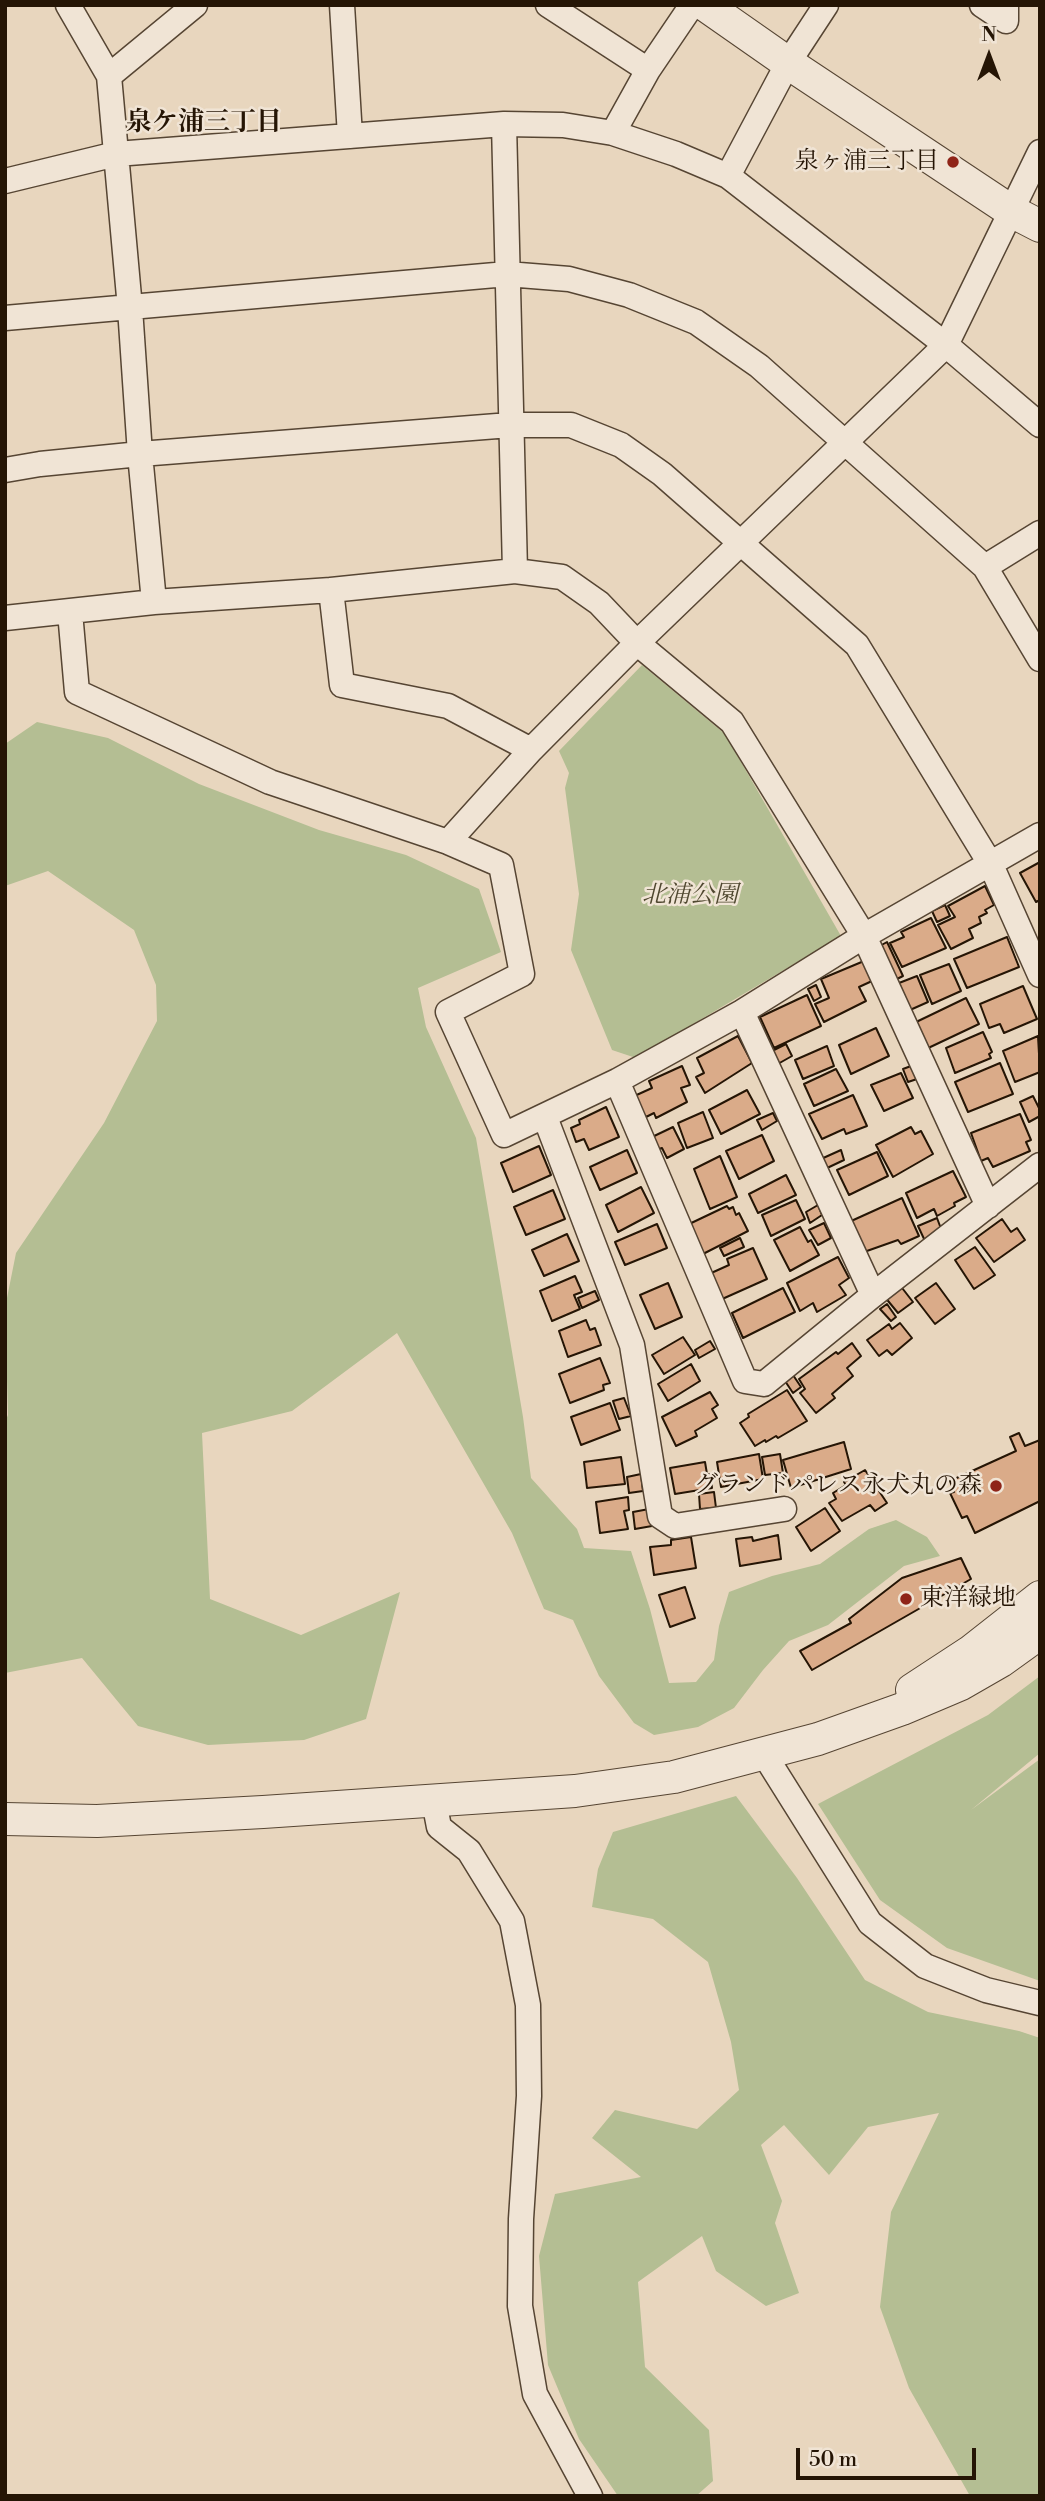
<!DOCTYPE html>
<html>
<head>
<meta charset="utf-8">
<style>
  body { margin:0 }
  #map { position:relative; width:1045px; height:2501px; overflow:hidden; background:#e8d6be; font-family:"Libre Bodoni",serif }
  canvas { display:block }
  .frame { position:absolute; inset:0; border:7px solid #251505; pointer-events:none }
  .north { position:absolute; left:954px; top:21px; width:70px; height:70px; -webkit-text-stroke:5px #f0e4d5; paint-order:stroke; rotate:0deg; font-size:19px; font-weight:700; line-height:28px; text-align:center; color:#251505 }
  .north::after { content:''; display:block; margin:auto; width:24px; height:32px; background:#251505; clip-path:polygon(50% 0,100% 100%,50% 72%,0 100%) }
  .scale { position:absolute; left:796px; top:2448px; width:180px; height:32px; box-sizing:border-box; border:4px solid #251505; border-top:0; padding-left:9px; font-size:21px; line-height:24px; white-space:nowrap; color:#251505; -webkit-text-stroke:5px #f0e4d5; paint-order:stroke }
</style>
</head>
<body>
<div id="map">
<canvas width="1045" height="2501"></canvas>
<div class="frame"></div>
<div class="north">N</div>
<div class="scale">50 m</div>
</div>
<script>
const ctx = document.querySelector('canvas').getContext('2d');
ctx.lineJoin = 'round';
function paint(path, color) { ctx.fillStyle = color; ctx.fill(path, 'evenodd'); }
function trace(path, color, width, dash) { ctx.strokeStyle = color; ctx.lineWidth = width; ctx.lineCap = dash ? 'butt' : 'round'; ctx.setLineDash(dash || []); ctx.stroke(path); }
function label(font, color, halo, rows, align = 'center') {
  ctx.font = font + ' "Libre Bodoni","Noto Serif JP",serif'; ctx.lineWidth = 5; ctx.setLineDash([]); ctx.textBaseline = 'middle'; ctx.strokeStyle = halo; ctx.fillStyle = color; for (const [text, x, y, turn = 0] of rows) {
    ctx.save(); ctx.translate(x, y); ctx.rotate((+turn || 0) * Math.PI / 180); ctx.textAlign = isNaN(turn) ? turn : align; if (halo) ctx.strokeText(text, 0, 0); ctx.fillText(text, 0, 0); ctx.restore();
  }
}
paint(new Path2D(`
  M642,665l83,69 116,202 -205,122 -24,-8 -41,-100 8,-56 -14,-106 4,-15 -10,-22z
  M37,722l71,16 91,46 120,46 87,25 73,34 22,63 -83,36 8,39 50,111 47,279 8,61 46,51 7,19 47,3 19,58 19,74 27,-1 18,-22 5,-34 10,-34 43,-16 48,-12 49,-35 27,-9 31,17 13,19 -36,10 -76,59 -39,16 -26,29 -29,38 -36,19 -44,8 -20,-12 -35,-47 -26,-56 -29,-11 -32,-76 -115,-200 -105,78 -90,22 8,166 91,36 99,-43 -34,127 -62,21 -96,5 -70,-19 -56,-68 -77,15v-251l3,-7 -3,-107 11,-55 88,-130 53,-102 -1,-36 -22,-55 -86,-59 -43,15v-142z
  M1040,1676v77l-69,57 69,-51v222l-93,-33 -67,-48 -62,-96 170,-89z
  M736,1796l61,82 68,102 63,32 91,19 21,7v458h-70l-61,-108 -29,-81 11,-95 48,-99 -71,14 -39,48 -45,-50 -23,20 21,56 -7,22 24,70 -33,13 -50,-35 -14,-35 -64,46 7,85 64,63 4,51 -17,15h-78l-39,-57 -31,-74 -9,-109 16,-62 86,-17 -49,-39 23,-28 82,19 42,-39 -8,-48 -23,-80 -55,-43 -61,-12 6,-38 15,-37z`), '#b4be93');
const building = new Path2D(`
  M1040,862v38l-4,2 -16,-29z
  M985,886l9,19 -9,5 2,3 -8,4 2,6 -12,6 4,9 -22,11 -13,-24 17,-8 -7,-11z
  M945,905l5,11 -13,6 -5,-11z
  M931,918l15,30 -44,19 -12,-24 14,-6 -3,-5z
  M1007,937l12,30 -52,21 -13,-29z
  M887,942l16,34 -10,5 -15,-34z
  M864,961l8,20 -13,6 7,14 -42,21 -9,-18 14,-6 -8,-19z
  M949,964l12,27 -29,13 -12,-29z
  M917,976l11,26 -18,8 -11,-27z
  M816,985l5,12 -7,4 -6,-12z
  M1023,986l14,33 -33,14 -4,-9 -11,4 -9,-24z
  M807,995l14,31 -47,22 -14,-31z
  M966,998l13,26 -55,26 -12,-26z
  M876,1028l13,28 -38,18 -12,-29z
  M983,1032l9,20 -3,2 2,4 -36,15 -9,-25z
  M738,1036l14,27 -47,30 -9,-16 8,-4 -7,-15z
  M1038,1036l2,36 -25,10 -12,-31z
  M786,1044l6,12 -16,9 -6,-13z
  M827,1046l7,20 -31,13 -8,-19z
  M1000,1063l13,31 -45,18 -13,-30z
  M682,1066l8,19 -9,3 6,14 -31,16 -2,-5 -8,4 -16,-19 22,-10 -3,-7z
  M911,1066l6,13 -9,3 -5,-13z
  M836,1069l12,22 -34,15 -10,-22z
  M901,1073l12,25 -29,13 -13,-26z
  M747,1090l13,24 -39,20 -12,-24z
  M853,1095l14,31 -21,8 -2,-5 -22,10 -13,-25z
  M1033,1096l7,14v6l-11,6 -9,-20z
  M606,1107l13,30 -30,13 -5,-11 -8,3 -5,-14 9,-4 -1,-4z
  M703,1112l10,26 -26,10 -9,-25z
  M773,1113l4,8 -15,9 -5,-10z
  M1020,1114l11,26 -5,2 4,9 -37,16 -5,-9 -7,3 -10,-28z
  M673,1127l11,22 -17,9 -5,-10 -6,2 -6,-12z
  M911,1127l4,7 6,-3 12,23 -40,23 -17,-32z
  M762,1135l12,26 -35,18 -13,-28z
  M539,1146l12,29 -38,17 -12,-29z
  M627,1150l10,23 -37,17 -10,-23z
  M841,1150l3,10 -19,9 -4,-10z
  M877,1152l11,24 -39,19 -12,-25z
  M720,1156l17,41 -27,12 -16,-40z
  M953,1171l13,26 -12,6 1,3 -18,10 -3,-7 -17,9 -11,-25z
  M786,1175l10,20 -38,18 -9,-19z
  M641,1187l13,26 -36,19 -12,-27z
  M553,1190l12,29 -39,16 -12,-28z
  M902,1198l17,38 -18,8 -3,-4 -34,12 -15,-30z
  M796,1200l9,19 -34,17 -9,-21z
  M818,1205l4,10 -12,8 -4,-11z
  M727,1206l2,3 4,-2 3,8 3,-2 9,18 -47,24 -16,-29z
  M937,1218l6,16 -18,7 -7,-15z
  M1002,1219l9,13 6,-4 8,12 -31,22 -18,-24z
  M824,1223l7,15 -13,7 -9,-15z
  M657,1224l10,24 -42,17 -10,-23z
  M800,1227l8,15 3,-2 8,15 -29,16 -16,-31z
  M567,1234l12,27 -35,15 -12,-26z
  M740,1238l4,9 -20,9 -4,-8z
  M975,1247l20,28 -21,14 -19,-29z
  M753,1248l14,31 -47,21 -11,-26 20,-9 -2,-6z
  M838,1257l11,21 -10,7 7,10 -29,17 -4,-9 -13,8 -13,-28z
  M575,1276l7,16 -8,3 6,14 -28,12 -12,-30z
  M668,1283l14,34 -27,12 -15,-34z
  M936,1283l19,26 -20,15 -20,-26z
  M899,1284l14,18 -15,11 -14,-17z
  M783,1288l12,24 -52,26 -11,-25z
  M595,1291l4,9 -17,8 -4,-10z
  M887,1304l9,13 -5,4 -11,-12z
  M586,1320l4,10 5,-2 6,17 -33,12 -9,-26z
  M900,1323l12,15 -20,17 -5,-5 -8,6 -12,-16 22,-16 3,5z
  M683,1337l12,18 -31,19 -12,-19z
  M710,1341l5,8 -16,9 -4,-8z
  M852,1343l9,13 -14,12 6,8 -21,18 3,4 -19,15 -16,-20 5,-4 -6,-10 37,-27 2,2z
  M600,1358l10,25 -7,2 1,5 -34,13 -11,-29z
  M691,1364l9,17 -32,20 -10,-17z
  M791,1372l10,15 -8,6 -10,-15z
  M787,1390l20,31 -29,17 -2,-2 -10,6 -1,-2 -10,6 -15,-23 9,-6 -1,-3z
  M710,1392l8,13 -6,4 5,9 -22,13 2,5 -21,10 -14,-29z
  M624,1398l7,18 -12,3 -6,-18z
  M610,1403l10,27 -39,15 -10,-28z
  M1019,1433l6,13 15,-6v61l-65,32 -8,-17 -5,2 -12,-25 4,-1 -4,-11 66,-30 -6,-14z
  M844,1442l7,27 -60,19 -8,-28z
  M759,1454l4,25 -42,8 -4,-25z
  M780,1454l3,19 -18,2 -3,-18z
  M621,1457l4,27 -38,4 -3,-26z
  M705,1462l2,12h3l2,14 -37,6 -5,-26z
  M865,1470l22,33 -12,8 -5,-6 -28,16 -13,-18 7,-4 -3,-6 13,-8 -2,-3z
  M641,1474l2,17 -14,2 -2,-16z
  M714,1492l2,16 -16,1 -1,-15z
  M628,1497l1,13 -5,1 4,18 -28,4 -4,-31z
  M825,1508l15,23 -29,20 -15,-24z
  M649,1509l3,17 -17,3 -2,-17z
  M778,1535l3,24 -41,7 -4,-27 16,-2 1,4z
  M691,1537l5,31 -42,7 -4,-28 21,-2v-5z
  M961,1558l10,21 -159,91 -12,-19 51,-28 -2,-4 53,-41z
  M685,1587l10,31 -25,9 -11,-32z`);
paint(building, '#daab89');
trace(building, '#251505', 2);
const minor = new Path2D(`
  M68,5l41,71 21,232 10,146 14,148
  M342,5l8,131
  M548,5l100,65
  M982,5l24,16v-16
  M109,76l86,-71
  M504,124l11,447
  M613,133l35,-63 44,-65
  M728,176l60,-113 38,-58
  M5,181l111,-27 388,-30 59,1 50,8 63,21 52,22 218,169 94,80
  M5,318l502,-44 62,5 60,16 67,27 63,44 226,201 55,92
  M5,470l35,-6 100,-10 370,-29h61l50,20 41,29 195,171 134,220 49,110
  M985,567l55,-34
  M331,590l11,95 106,21 83,44
  M70,612l7,80 193,90 178,60 53,23 21,109 -74,38 56,123 113,-54 125,-69 122,-76 176,-101
  M5,618l149,-16 177,-12 184,-19 47,6 37,26 38,40 95,79 132,214 124,270
  M448,842l83,-92 106,-107 309,-298 94,-193
  M742,1012l131,283
  M617,1081l128,300 19,3 109,-89 167,-130
  M545,1117l87,228 28,171 15,10 109,-17
  M764,1754l106,169 55,43 61,24 54,13
  M434,1801l5,26 30,24 43,70 16,84 1,91 -8,123 -1,87 15,88 55,102`);
const tertiary = new Path2D(`
  M705,5l83,58 223,148 29,15
  M912,1690l58,-38 70,-55
  M5,1819l92,2 166,-9 312,-21 99,-14 144,-38 84,-30 59,-25 40,-23 39,-28`);
trace(minor, '#564533', 27);
trace(tertiary, '#564533', 34);
trace(minor, '#f0e4d5', 24);
trace(tertiary, '#f0e4d5', 32);
for (const [x, y, r, color] of [
  [953,162,7,"#8f2418"],
  [996,1486,7,"#8f2418"],
  [906,1599,7,"#8f2418"]
]) { const dot = new Path2D(); dot.arc(x, y, r, 0, 2 * Math.PI); ctx.fillStyle = color; ctx.fill(dot); trace(dot, '#f0e4d5', 2.5); }
label('24px', '#251505', '#f0e4d5', [
  ["泉ヶ浦三丁目",939,162],
  ["グランドパレス永犬丸の森",982,1486],
  ["東洋緑地",920,1599,"left"]
], 'right');
label('italic 24px', '#504830', '#f0e4d5', [
  ["北浦公園",690,896]
]);
label('bold 26px', '#251505', '#f0e4d5', [
  ["泉ケ浦三丁目",204,124]
]);
</script>
</body>
</html>
